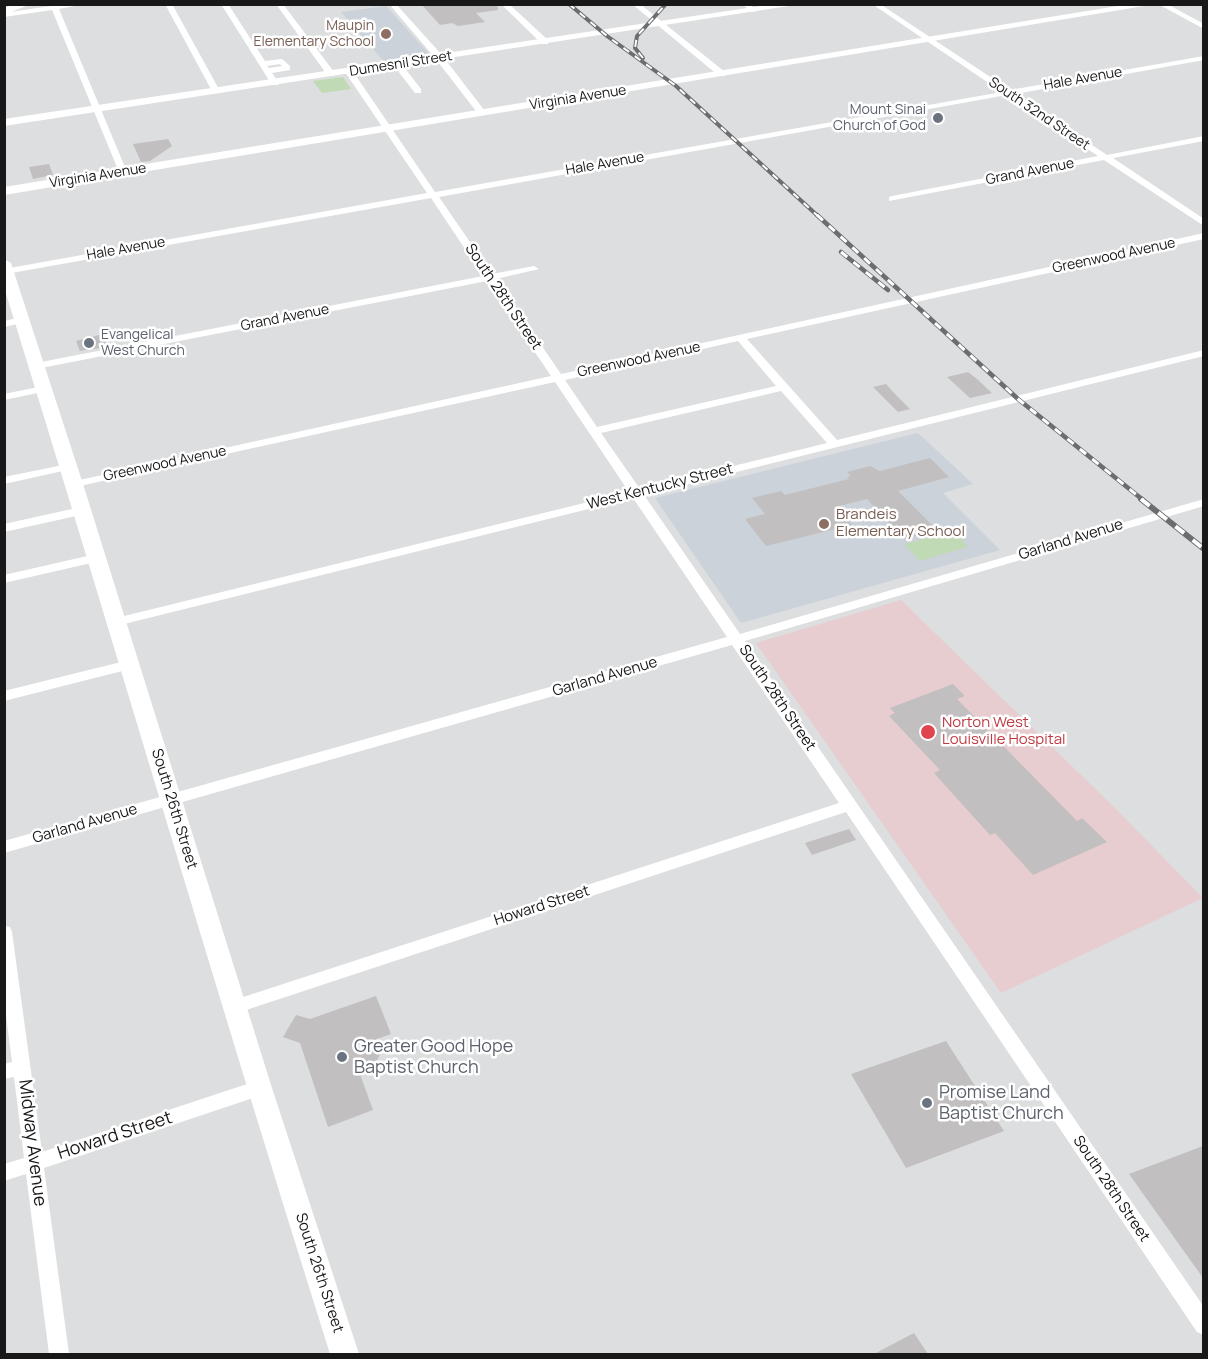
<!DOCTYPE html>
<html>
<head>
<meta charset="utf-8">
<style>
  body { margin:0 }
  #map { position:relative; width:1208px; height:1359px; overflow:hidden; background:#dddedf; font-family:Manrope,sans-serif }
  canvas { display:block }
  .frame { position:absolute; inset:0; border:6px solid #181819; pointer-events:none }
</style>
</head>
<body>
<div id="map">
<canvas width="1208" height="1359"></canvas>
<div class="frame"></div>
</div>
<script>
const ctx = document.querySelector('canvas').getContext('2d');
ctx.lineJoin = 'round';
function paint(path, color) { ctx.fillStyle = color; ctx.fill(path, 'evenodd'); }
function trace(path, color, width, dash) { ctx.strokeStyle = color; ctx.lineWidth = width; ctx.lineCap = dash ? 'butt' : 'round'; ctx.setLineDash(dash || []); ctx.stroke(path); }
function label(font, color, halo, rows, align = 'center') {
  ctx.font = font + ' Manrope,sans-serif'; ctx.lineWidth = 5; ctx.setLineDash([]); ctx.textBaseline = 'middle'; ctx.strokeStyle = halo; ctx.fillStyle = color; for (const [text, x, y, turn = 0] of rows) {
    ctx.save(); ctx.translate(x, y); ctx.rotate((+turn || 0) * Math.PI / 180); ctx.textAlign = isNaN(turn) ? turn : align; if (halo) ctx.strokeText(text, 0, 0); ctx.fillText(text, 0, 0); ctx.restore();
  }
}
paint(new Path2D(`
  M386,6l45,50 -46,7 -44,-51z
  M918,433l55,51 -30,9 57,57 -259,73 -86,-125z`), '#cbd2d9');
paint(new Path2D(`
  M901,600l214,208 88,90 -202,95 -245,-350z`), '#e7cdd0');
paint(new Path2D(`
  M343,77l8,12 -29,4 -9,-12z
  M955,531l13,16 -48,14 -16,-17z`), '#c0dab5');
paint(new Path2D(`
  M421,4h76l1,6 -22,3 9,9 -27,4 -6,-3 -12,2z
  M168,139l4,7 -22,15 -9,1 -8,-18z
  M49,164l4,11 -20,4 -4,-12z
  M103,334l4,13 -27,4 -4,-10z
  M968,372l9,7 15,14 -22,5 -23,-21z
  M886,384l8,9 16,16 -12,3 -25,-25z
  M930,458l19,19 -51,14 39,39 -33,9 -37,-40 -32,8 17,18 -86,21 -21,-27 20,-5 -13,-16 29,-7 4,4 64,-16 -2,-2 4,-1 -4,-4 23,-6 10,5z
  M953,684l12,12 -8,3 120,122 5,-3 25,24 -74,33 -38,-42 -5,2 -56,-62 6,-3 -51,-54 6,-3 -5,-5z
  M849,829l7,11 -44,15 -7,-12z
  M376,996l15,38 -28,10 19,7 -7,13 -6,-2 -8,15 12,33 -45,17 -28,-84 -17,-6 13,-22 14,4z
  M946,1041l58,90 -98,37 -55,-94z
  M1203,1146v132l-74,-104z
  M914,1333l14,21h-54z`), '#c1bfc0');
paint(new Path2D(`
  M64,4h21l-26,5 68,163 -1,2 -7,-2 -67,-162 -48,7v-4z
  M165,4h7l48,87 -1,2 -7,-2z
  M221,4h7l37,57 17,-2 8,7v4l-18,3 7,10 -1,2h-6zM280,64l2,2 -13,2 -2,-2z
  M276,4h7l51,68v4h-6z
  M389,4h7l45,50 44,57v4h-6l-44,-57z
  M501,4h8l39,36v4h-6z
  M632,4h8l85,68v4h-6z
  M742,4h8l7,7 -5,1z
  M872,4h8l130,86 194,-34v4l-189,34 92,61 97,-19v5l-91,17 91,61v7l-100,-66 -215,41v-4l3,-1 206,-40 -91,-61 -568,102 53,77 42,-8 5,3 -43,10 65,95 643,-141v6l-457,100 90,101 367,-90v6l-560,139 96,139 464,-135v7l-459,135 459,666v28l-7,-3 -351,-520 -612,202 -6,-2 -2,-5 2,-5 6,-2 605,-197 -107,-158 -728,208v-12l723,-204 -94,-139 -517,128 -5,-1 -1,-3 1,-3 5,-1 513,-126 -74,-110 -480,105 -6,-3 6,-3 476,-105 -64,-95 -451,88 -5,-3 5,-3 447,-87 -52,-78 -425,76 -2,-5 423,-76 -82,-121 4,-2h3l83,122 567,-100zM738,341l38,45 -179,41 -32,-47zM781,391l46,52 -187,46 -39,-56z
  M1158,4h9l37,20v5z
  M394,62h6l21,27v4h-6l-21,-27z
  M22,317l5,3 -1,2 -22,5v-6z
  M43,386l5,3 -1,2 -43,9v-6z
  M68,464l4,1v4l-68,15v-7z
  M81,507l6,4 -2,3 -81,18v-8z
  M96,554l6,4 -2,3 -96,22v-8z
  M129,660l7,5 -2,3 -130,33v-10z
  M4,926l6,1 2,5 30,220 217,-72 6,3 3,5 -3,5 -6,3 -215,72 25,186h-20l-23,-180 -22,7v-17l20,-6 -10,-81 -10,2v-15l8,-2 -8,-62z`), '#fff');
paint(new Path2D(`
  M15,4h16l-27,11v-7z
  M774,4h28l-798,122v-7z
  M1130,4h26l-1152,191v-8z
  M4,259l7,4 72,221 189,604 87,266h-29c-112,-355 -216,-712 -326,-1067z`), '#fff');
const railFar2 = new Path2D(`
  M569,4l38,32 69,50 143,131
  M643,58l-8,-10 2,-12 29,-32`);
const railFar1 = new Path2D(`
  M817,215l201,184 125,101
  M841,252l47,38`);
const rail = new Path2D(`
  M1141,499l63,50`);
trace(railFar2, '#6c6d6e', 4);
trace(railFar1, '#6c6d6e', 4.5);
trace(rail, '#6c6d6e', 6);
trace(railFar2, '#fff', 2, [7]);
trace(railFar1, '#fff', 3, [8]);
trace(rail, '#fff', 4, [11]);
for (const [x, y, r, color] of [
  [386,34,6,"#8d6e63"],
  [938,118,6,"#6b7280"],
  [89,343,6,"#6b7280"],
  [824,524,6,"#8d6e63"],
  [928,732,8,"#e0444e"],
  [342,1057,6,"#6b7280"],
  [927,1103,6,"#6b7280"]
]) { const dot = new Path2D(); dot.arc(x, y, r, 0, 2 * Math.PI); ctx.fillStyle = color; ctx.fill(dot); trace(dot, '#fff', 2); }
label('14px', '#785e54', '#fff', [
  ["Maupin",374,26],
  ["Elementary School",374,42]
], 'right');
label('14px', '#181819', '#fff', [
  ["Dumesnil Street",401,64,-9],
  ["Hale Avenue",1083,79,-10],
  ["Virginia Avenue",578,98,-9],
  ["South 32nd Street",1039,114,34],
  ["Hale Avenue",605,164,-10],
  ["Grand Avenue",1030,172,-11],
  ["Virginia Avenue",98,176,-9],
  ["Hale Avenue",126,249,-10],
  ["Greenwood Avenue",1114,256,-12],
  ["Grand Avenue",285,318,-11],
  ["Greenwood Avenue",639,360,-12],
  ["Greenwood Avenue",165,464,-12]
]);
label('14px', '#5b616d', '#fff', [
  ["Mount Sinai",926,110],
  ["Church of God",926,126],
  ["Evangelical",101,335,"left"],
  ["West Church",101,351,"left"]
], 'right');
label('15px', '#181819', '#fff', [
  ["South 28th Street",503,297,56],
  ["West Kentucky Street",660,487,-14],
  ["Garland Avenue",1071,540,-17],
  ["Garland Avenue",605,677,-16],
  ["South 28th Street",777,698,56],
  ["South 26th Street",174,809,73],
  ["Garland Avenue",85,824,-16],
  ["Howard Street",542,906,-18],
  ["South 28th Street",1111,1189,56],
  ["South 26th Street",319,1273,72]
]);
label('15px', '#785e54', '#fff', [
  ["Brandeis",836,515],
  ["Elementary School",836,532]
], 'left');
label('15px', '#be3a42', '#fff', [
  ["Norton West",942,723],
  ["Louisville Hospital",942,740]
], 'left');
label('18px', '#5b616d', '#fff', [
  ["Greater Good Hope",354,1047],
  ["Baptist Church",354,1068],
  ["Promise Land",939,1093],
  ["Baptist Church",939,1114]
], 'left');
label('18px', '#181819', '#fff', [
  ["Howard Street",115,1136,-18],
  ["Midway Avenue",32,1143,83]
]);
</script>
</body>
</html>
